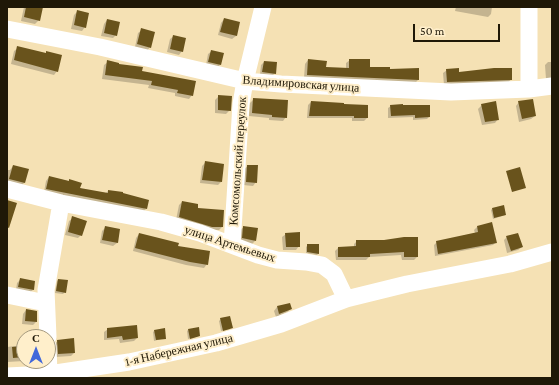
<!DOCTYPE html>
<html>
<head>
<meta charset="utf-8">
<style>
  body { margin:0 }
  #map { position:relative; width:559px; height:385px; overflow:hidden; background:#f5e1b4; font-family:"Crimson Pro",serif }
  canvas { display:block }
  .frame { position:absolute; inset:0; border:8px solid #1f1807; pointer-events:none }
  .north { position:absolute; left:16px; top:329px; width:40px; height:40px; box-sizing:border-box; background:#ffefcb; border:1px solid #a5997d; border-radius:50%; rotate:0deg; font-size:11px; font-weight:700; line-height:16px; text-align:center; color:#1f1807 }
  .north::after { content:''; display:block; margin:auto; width:14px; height:18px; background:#4268da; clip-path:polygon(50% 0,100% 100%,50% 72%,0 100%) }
  .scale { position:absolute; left:413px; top:24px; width:87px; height:18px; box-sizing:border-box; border:2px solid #1f1807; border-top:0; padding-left:5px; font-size:12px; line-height:14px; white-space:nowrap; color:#1f1807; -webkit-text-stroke:3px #ffefcb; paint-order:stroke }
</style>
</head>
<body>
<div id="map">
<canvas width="559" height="385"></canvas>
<div class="frame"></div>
<div class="north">С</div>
<div class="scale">50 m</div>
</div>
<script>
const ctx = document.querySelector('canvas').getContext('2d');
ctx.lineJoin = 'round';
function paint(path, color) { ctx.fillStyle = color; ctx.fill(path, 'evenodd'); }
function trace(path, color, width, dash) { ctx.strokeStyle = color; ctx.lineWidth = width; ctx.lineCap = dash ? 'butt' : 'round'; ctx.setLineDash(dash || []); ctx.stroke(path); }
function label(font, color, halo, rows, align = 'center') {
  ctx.font = font + ' "Crimson Pro",serif'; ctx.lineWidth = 4; ctx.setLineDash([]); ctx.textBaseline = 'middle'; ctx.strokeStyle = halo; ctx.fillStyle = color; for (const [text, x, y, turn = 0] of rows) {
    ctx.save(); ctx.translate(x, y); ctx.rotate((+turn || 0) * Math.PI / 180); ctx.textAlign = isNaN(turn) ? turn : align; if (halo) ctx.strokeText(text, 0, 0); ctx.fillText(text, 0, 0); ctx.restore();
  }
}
paint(new Path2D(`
  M24,7h18l-3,13 -4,4 -14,-3z
  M456,7h36l-1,7 -3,3 -33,-6z
  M78,11l7,16 -3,4 -11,-2 3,-14z
  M224,19l15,4 -3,13 -4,3 -14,-4 3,-12z
  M107,20l9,15 -3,3 -12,-2 3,-12z
  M142,30l8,17 -3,4 -12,-4 3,-14z
  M174,36l8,15 -3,4 -12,-3 3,-13z
  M18,48l27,6 12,17 -3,4 -43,-11 3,-13z
  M212,51l8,14 -3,3 -11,-3 2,-11z
  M308,60l17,8 21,1v-6l4,-3 19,8 20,2 29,-1v11l-3,3 -111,-5 1,-14z
  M108,62l33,9 51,24 -3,4 -14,-3v-3l-27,-5 1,-3 -47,-6 2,-14z
  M264,62l11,11 -3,3 -12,-1 1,-10z
  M548,62h4v16l-6,1 -1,-14z
  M447,70l11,3 53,6 -3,4 -64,2 -1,-12z
  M219,96l11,14 -4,4 -11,-1v-13z
  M254,99l32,18 -3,4 -14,-1v-2l-20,-2 1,-13z
  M311,102l32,2 24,14 -3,3h-12v-3h-45l1,-13z
  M519,102l16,14 -4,3 -12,3 -3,-16z
  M482,105l16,14 -3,4 -13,2 -4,-16z
  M391,106l38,11 -2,2 -14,1v-3l-25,1v-10z
  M205,163l16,19 -3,3 -18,-2 2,-17z
  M13,166l15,4 -4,13 -3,3 -14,-3v-13h3z
  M248,166l8,16 -3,4 -10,-1 1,-16z
  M49,177l19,4 2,-1 8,9 28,4 2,-2 38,18 -3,3 -99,-20 2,-11z
  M182,202l14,7 26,18 -3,3h-11l-32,-10 3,-15z
  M492,209l13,6 -12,4 -2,-9z
  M73,218l8,17 -3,3 -13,-3 4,-14z
  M106,227l13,3 -2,13 -4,3 -13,-3 2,-12z
  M244,227l11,14 -3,3 -12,-2v-12z
  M477,227l19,15 -3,3 -58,11 -1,-11 3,-3 38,-9 -1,-3z
  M139,234l38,13 30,17 -3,4 -18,-3 -53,-14 3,-13z
  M286,234l13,12 -3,4h-13l-1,-13z
  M507,237l15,10 -4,3 -11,3 -3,-13z
  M357,241h27l33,16 -3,3h-12l-1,-5 -32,2 -3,3h-30l-1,-9 3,-3 16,-1v-3z
  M308,245h10v9l-1,1 -11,-2v-6z
  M21,279l13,3 -1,8 -4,3 -13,-3 1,-7z
  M58,280l7,12 -2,2 -8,-1 2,-12z
  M277,307l14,2 -4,3 -11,5 -2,-6z
  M26,310l10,12 -3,3 -11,-1 1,-10z
  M221,319l9,10 -9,2 -2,-10z
  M108,329l29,9 -3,3 -14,2 -1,-4 -15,1v-8z
  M188,330l11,6 -11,3 -1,-8z
  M154,331l11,7 -11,3 -1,-9z
  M58,341l16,12 -3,3 -16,1 -1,-13z
  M24,345v16l-17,1v-15z`), '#0003');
paint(new Path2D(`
  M26,7h17l-3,14 -16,-4z
  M77,10l12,3 -3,15 -12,-3z
  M224,18l16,4 -3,14 -17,-4z
  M107,19l13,3 -3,14 -13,-3z
  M141,28l14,4 -4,16 -14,-4z
  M173,35l13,3 -3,14 -13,-3z
  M17,46l29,7v-2l16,4 -4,17 -44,-12z
  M211,50l13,3 -3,12 -13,-3z
  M308,59l19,2 -1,6 23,1v-9h21v8h20v2l29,-1v12l-112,-5z
  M107,60l12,3v1l24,3 -1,4 54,10 -3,15 -16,-3 1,-3 -27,-5 1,-4 -47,-6z
  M264,61l13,1 -1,12 -14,-2z
  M459,68v4l35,-4h18v12l-65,2 -1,-13z
  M218,95l14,1 -1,15 -13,-1z
  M253,98l35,2 -1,18 -15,-1v-2l-20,-2z
  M533,99l3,17 -14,3 -4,-18z
  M311,101l33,2v1l24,1v13h-14v-2h-45z
  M496,101l3,19 -14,2 -4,-18z
  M403,104v1h27v12l-15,1v-3l-24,1 -1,-11z
  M205,161l19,3 -2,18 -20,-2z
  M13,165l16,4 -4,14 -16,-4z
  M247,165h11l-1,18 -11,-1z
  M520,167l6,21 -14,4 -6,-21z
  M49,176l20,5v-2l13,4 -2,5 28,5v-3l15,2v1l26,7 -2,9 -101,-20z
  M7,200l10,3 -8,25 -2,-1z
  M182,201l16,3v4l26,2 -1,17h-11l-33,-10z
  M504,205l2,10 -12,3 -2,-10z
  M72,216l15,5 -5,15 -14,-4z
  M492,222l5,21 -59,11 -2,-13 42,-9 -1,-6z
  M105,226l15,3 -2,14 -16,-3z
  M243,226l15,2 -2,13 -14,-3z
  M300,232v15h-14l-1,-14z
  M139,233l40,10 -1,3 32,5 -2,14 -18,-3 -55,-14z
  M518,233l5,14 -12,4 -5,-15z
  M404,237h14v20h-14v-5l-34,2v3h-32v-10l18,-1v-6h28z
  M307,244h12v10l-12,-2z
  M20,278l15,3 -1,9 -16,-3z
  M58,279l10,1 -2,13 -10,-2z
  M290,303l2,6 -13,5 -2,-8z
  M26,309l11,2v11l-12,-1z
  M230,316l3,12 -10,3 -3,-13z
  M137,325l1,13 -15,2 -1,-4 -15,2v-10z
  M199,327l1,9 -10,3 -2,-10z
  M165,328l1,11 -10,1 -2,-10z
  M74,338l1,15 -17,1 -1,-14z
  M24,346v11l-11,1 -1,-11z`), '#69531c');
trace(new Path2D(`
  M7,29l93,18 145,34 36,3 170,8 78,-3 23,-3
  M529,89v-82
  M7,189l54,14 100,19 39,11 58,22 19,5 29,2 16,3 12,9 12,25
  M232,245l9,-141 4,-23 18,-74
  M7,295l39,8
  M48,337l-2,-47 15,-87
  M48,346l1,28
  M7,376l42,-2 80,-12 87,-19 65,-19 65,-25 61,-15 103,-20 42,-12`), '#fff', 17);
label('12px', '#1f1807', '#ffefcb', [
  ["Владимировская улица",301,84,4],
  ["Комсомольский переулок",238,161,-86],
  ["улица Артемьевых",230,244,18],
  ["1-я Набережная улица",179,350,-13]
]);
</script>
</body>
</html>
